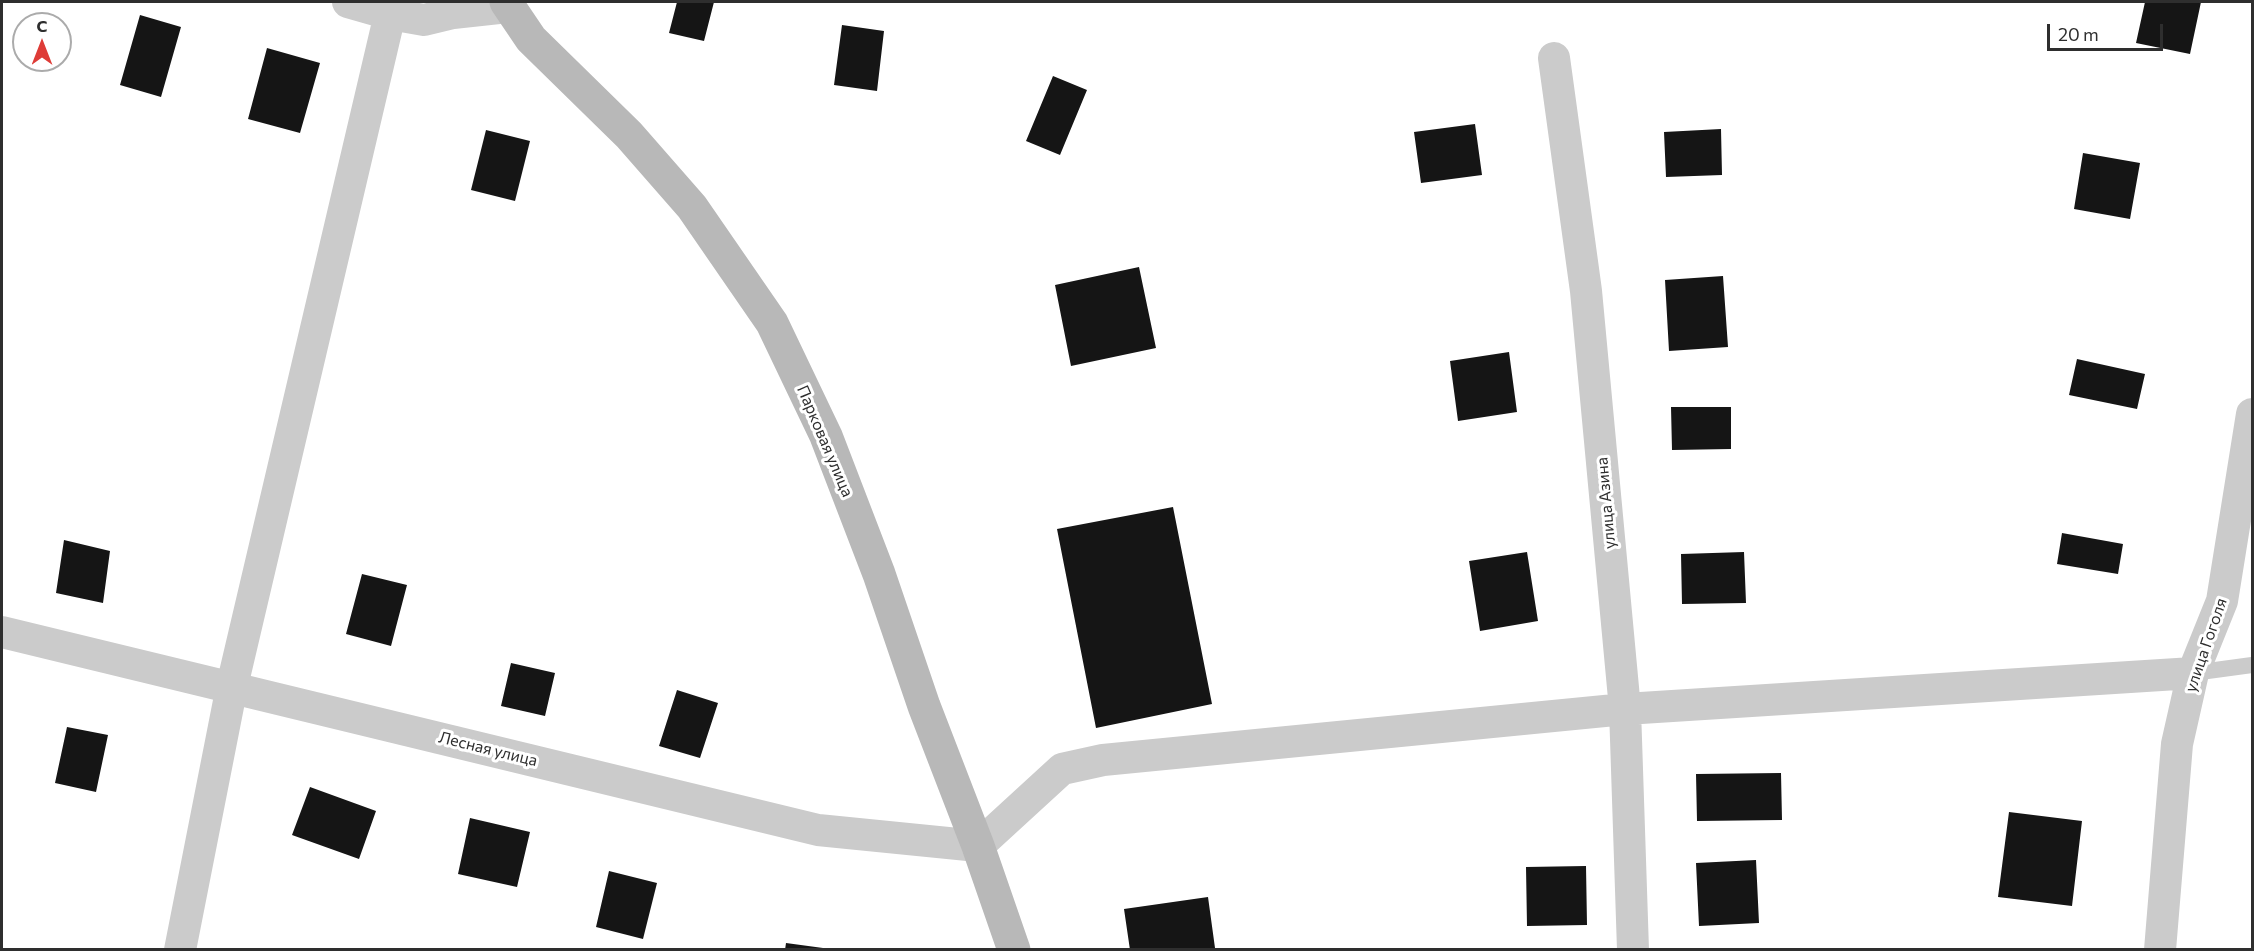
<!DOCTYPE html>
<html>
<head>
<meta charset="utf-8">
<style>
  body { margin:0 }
  #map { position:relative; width:2254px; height:951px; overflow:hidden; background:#fff; font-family:Commissioner,sans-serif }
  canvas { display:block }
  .frame { position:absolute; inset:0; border:3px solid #2e2e2e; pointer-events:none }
  .north { position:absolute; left:12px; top:12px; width:60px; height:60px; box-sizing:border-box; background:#fff; border:2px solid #ababab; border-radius:50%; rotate:0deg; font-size:16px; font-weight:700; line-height:24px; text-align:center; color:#2e2e2e }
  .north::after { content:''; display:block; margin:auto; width:21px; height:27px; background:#de3c37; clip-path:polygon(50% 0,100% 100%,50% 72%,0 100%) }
  .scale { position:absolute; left:2047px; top:24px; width:116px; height:27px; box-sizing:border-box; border:3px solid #2e2e2e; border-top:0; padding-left:8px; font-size:18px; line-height:21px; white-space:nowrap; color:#2e2e2e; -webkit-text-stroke:4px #fff; paint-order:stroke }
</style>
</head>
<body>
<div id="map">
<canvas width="2254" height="951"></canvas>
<div class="frame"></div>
<div class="north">С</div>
<div class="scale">20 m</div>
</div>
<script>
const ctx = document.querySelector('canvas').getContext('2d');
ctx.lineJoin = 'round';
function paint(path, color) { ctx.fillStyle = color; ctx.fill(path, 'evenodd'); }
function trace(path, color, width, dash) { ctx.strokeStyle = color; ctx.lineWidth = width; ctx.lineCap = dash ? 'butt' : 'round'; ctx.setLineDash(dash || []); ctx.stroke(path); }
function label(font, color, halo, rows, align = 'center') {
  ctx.font = font + ' Commissioner,sans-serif'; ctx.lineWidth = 6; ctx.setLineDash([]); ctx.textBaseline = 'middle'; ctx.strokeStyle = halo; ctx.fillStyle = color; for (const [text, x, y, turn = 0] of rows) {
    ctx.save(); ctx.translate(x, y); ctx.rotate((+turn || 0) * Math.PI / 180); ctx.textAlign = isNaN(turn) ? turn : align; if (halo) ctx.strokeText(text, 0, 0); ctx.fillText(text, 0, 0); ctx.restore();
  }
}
paint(new Path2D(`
  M677,2h37l-10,39 -35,-8z
  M2145,2h56l-11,52 -54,-11z
  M140,15l41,12 -20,70 -41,-12z
  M842,25l42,6 -7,60 -43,-6z
  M267,48l53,15 -20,70 -52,-14z
  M1053,76l34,14 -27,65 -34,-14z
  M1475,124l7,51 -61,8 -7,-51z
  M1721,129l1,46 -56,2 -2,-45z
  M486,130l44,11 -15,60 -44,-11z
  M2083,153l57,10 -10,56 -56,-10z
  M1139,267l17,81 -85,18 -16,-81z
  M1723,276l5,71 -59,4 -4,-71z
  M1509,352l8,60 -59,9 -8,-60z
  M2077,359l68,15 -8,35 -68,-14z
  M1671,407h60v42l-59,1z
  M1173,507l39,197 -116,24 -39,-199z
  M2062,533l61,11 -5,30 -61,-10z
  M64,540l46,11 -7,52 -47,-10z
  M1527,552l11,69 -58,10 -11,-70z
  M1744,552l2,51 -64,1 -1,-50z
  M362,574l45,11 -16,61 -45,-12z
  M511,663l44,10 -10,43 -44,-10z
  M677,690l41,13 -18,55 -41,-12z
  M67,727l41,8 -12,57 -41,-9z
  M1781,773l1,47 -85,1 -1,-47z
  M310,787l66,24 -17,48 -67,-24z
  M2009,812l73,9 -10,85 -74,-9z
  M470,818l60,14 -13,55 -59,-13z
  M1756,860l3,63 -60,3 -3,-63z
  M1586,866l1,59 -60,1 -1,-59z
  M609,871l48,12 -14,56 -47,-12z
  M1208,897l7,51 -85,2 -6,-41z
  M786,943l37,5v2h-38z`), '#151515');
trace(new Path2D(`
  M2193,673l59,-8`), '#cbcbcb', 16);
trace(new Path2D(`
  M348,2l42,12 34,6 29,-7 55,-6
  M1554,58l32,233 39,418 8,241
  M2,632l816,198 160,16 84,-77 41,-9 522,-51 568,-36
  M180,950l52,-264 158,-672
  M2160,950l17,-206 16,-71 29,-72 30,-187`), '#cbcbcb', 32);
trace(new Path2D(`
  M506,2l25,37 98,96 63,72 80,116 54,113 53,138 45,132 54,140 36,104`), '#b8b8b8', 33);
label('16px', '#2e2e2e', '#fff', [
  ["Парковая улица",825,441,67],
  ["улица Азина",1606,503,-95],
  ["улица Гоголя",2206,645,-71],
  ["Лесная улица",488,749,14]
]);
</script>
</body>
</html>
